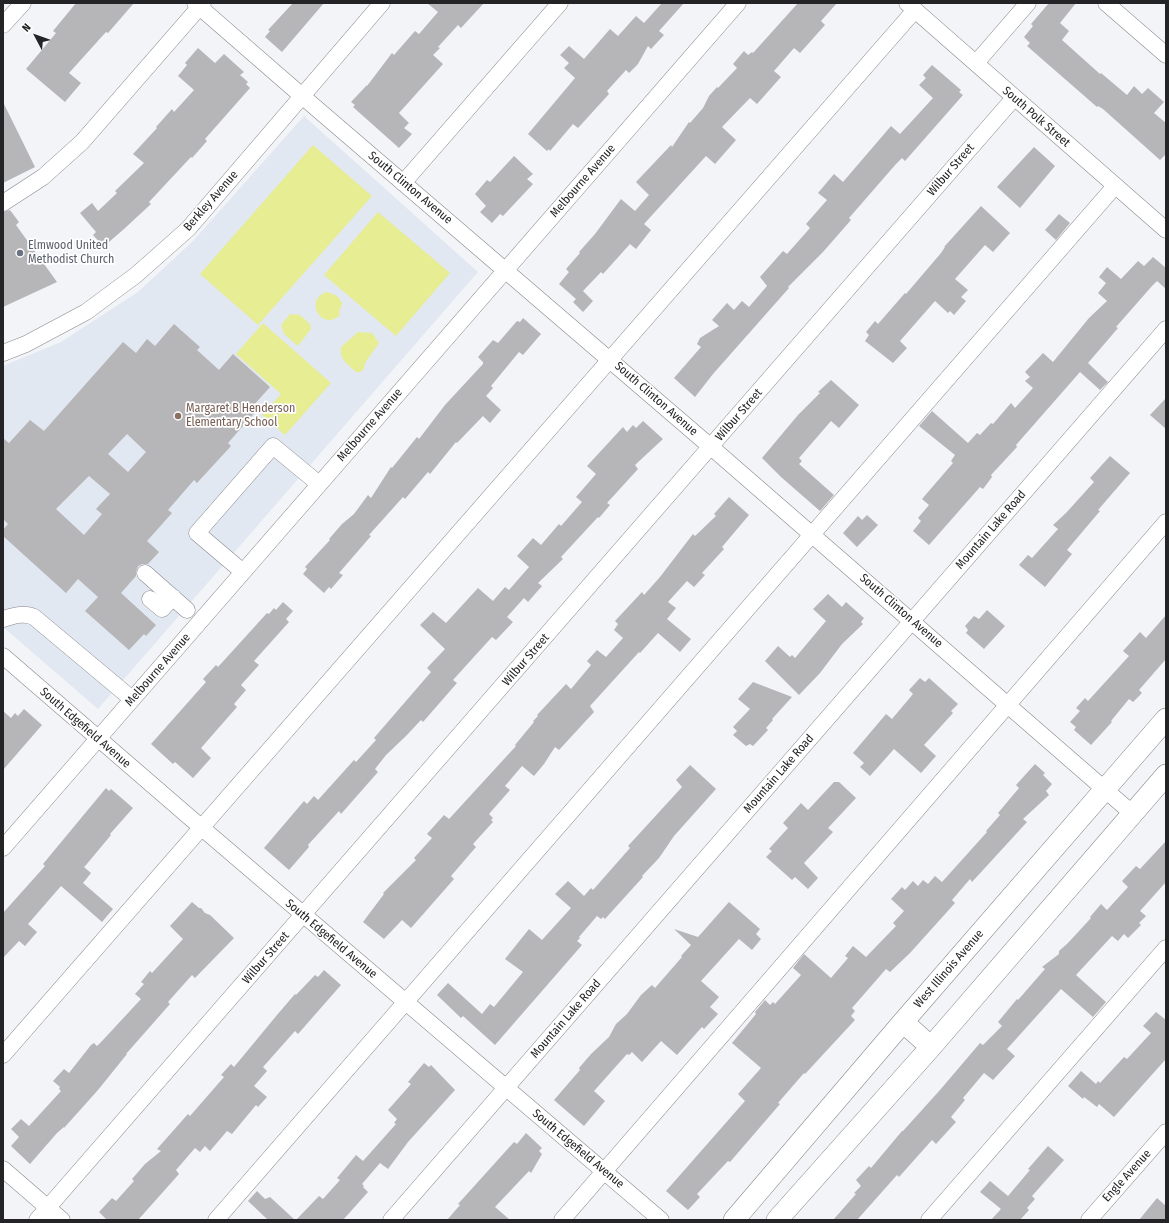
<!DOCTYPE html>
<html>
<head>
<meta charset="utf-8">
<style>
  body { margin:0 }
  #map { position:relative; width:1169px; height:1223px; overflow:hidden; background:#f2f4f8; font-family:"Fira Sans Condensed",sans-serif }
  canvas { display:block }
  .frame { position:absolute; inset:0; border:4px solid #242426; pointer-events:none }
  .north { position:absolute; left:16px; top:16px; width:40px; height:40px; -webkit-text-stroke:3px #fff; paint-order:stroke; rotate:311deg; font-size:11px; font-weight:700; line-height:16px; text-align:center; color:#242426 }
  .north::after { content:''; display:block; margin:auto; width:14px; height:18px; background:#242426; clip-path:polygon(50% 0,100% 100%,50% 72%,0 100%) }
</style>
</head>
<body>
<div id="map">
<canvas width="1169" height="1223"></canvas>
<div class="frame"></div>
<div class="north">N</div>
</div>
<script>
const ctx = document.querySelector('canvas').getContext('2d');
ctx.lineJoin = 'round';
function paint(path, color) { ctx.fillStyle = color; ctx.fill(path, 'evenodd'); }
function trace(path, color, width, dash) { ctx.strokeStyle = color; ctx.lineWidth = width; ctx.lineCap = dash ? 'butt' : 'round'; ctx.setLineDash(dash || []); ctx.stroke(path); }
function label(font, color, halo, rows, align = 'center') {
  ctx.font = font + ' "Fira Sans Condensed",sans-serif'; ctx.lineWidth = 3.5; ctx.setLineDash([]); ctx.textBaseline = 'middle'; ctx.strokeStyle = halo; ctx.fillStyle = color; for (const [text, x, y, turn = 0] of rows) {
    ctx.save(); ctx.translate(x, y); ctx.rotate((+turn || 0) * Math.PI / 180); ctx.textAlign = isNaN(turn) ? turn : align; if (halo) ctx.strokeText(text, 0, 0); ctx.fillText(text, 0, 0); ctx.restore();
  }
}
paint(new Path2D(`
  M304,116l174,156 -380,437 -95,-82v-261l58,-24 77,-50 55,-51z`), '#e2e8f2');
paint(new Path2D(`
  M313,145l59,51 -114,129 -58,-51z
  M378,212l72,61 -54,63 -72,-61z
  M326,292c8,2 14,4 16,12l-3,8 1,3c-17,17 -37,-14 -14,-23z
  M290,314l10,1 10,9 1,5 -13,17 -14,-12 -3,-9z
  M263,323l68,60 -46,52 -23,-20 19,-21 -45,-40z
  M358,332l14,1 7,10 -14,20 -1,5 -3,4h-5c-8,-8 -17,-12 -15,-25z`), '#e6ed93');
paint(new Path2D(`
  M76,3h58l-26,30 -2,-1 -37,41 12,10 -16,19 -39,-33 30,-36 -3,-2z
  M293,3h31l-42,49 -17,-15 5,-6 -2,-1z
  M427,3h57l-23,25 -3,-3 -20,22 2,1 -7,7 10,9 -44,49 10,10 -5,5 8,6 -13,14 -46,-41 2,-2 -4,-3 16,-17v1l25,-33 2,2 21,-24 4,3 19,-22z
  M662,3h22l-25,28 5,4 -13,14 -3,-3 -10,18 -9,9 -3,-3 -19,21 2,3 -31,34 -5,-4 -23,27 -1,-2 -2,2 -19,-17 47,-56 -11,-10 5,-5 -9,-8 9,-9 15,13 26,-30 8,7 18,-20 8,7z
  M798,3h39l-16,18 4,4 -25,28 -6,-5 -20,23 7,6 -24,27 -7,-6 -28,29 14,13 -21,24 -9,-8 -62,68 7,6 -15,19 -6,-5 -27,30 -2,-2 -18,19 10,10 -10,11 -10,-10 3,-3 -17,-15 10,-12 -3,-3 14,-16 -1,-1 16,-18 26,-35 14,12 14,-16 -13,-13 35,-37 1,2 17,-25 1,1 13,-15 6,-12 8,-9 1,1 19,-20 -4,-4 11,-13 4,4 4,-3 1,1z
  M1049,3h27l-16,20 9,8 -7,9 38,34 1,-1 26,22 7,-9 8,8 6,-6 16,14 -10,11 12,10v31l-6,6 -57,-51 -5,-3 -1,1 -70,-61 3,-3 -6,-6 9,-11 -2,-2z
  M198,48l17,15 9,-9 20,18 -4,3 8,7 -2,2 4,4 -45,51 2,2 -15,17 -1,-1 -42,45 2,2 -27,25 -15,13 -1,-2 -6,5 -9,-10 3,-3 -16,-19 12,-10 6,8 19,-18 -2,-2 29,-28 -11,-9 24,-26 -1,-1 16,-18 2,3 20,-22 -16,-14 9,-11 -2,-2z
  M932,65l29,25 -2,2 4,3 -58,66 -3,-3 -6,6 -47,54 2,2 -28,32 -35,35 1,1 -76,86 -18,23 -21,-19 27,-31 -4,-3 3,-6 19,-12 -7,-6 15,-17 7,7 8,-9 7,6 18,-21 -7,-9 23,-26 4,3 23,-26 -4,-4 21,-24 -9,-7 16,-19 9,8 48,-56 9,8 33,-36 -14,-13 7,-7 -3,-3z
  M3,102l32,65 -32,16z
  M1034,147l21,19 -35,42 -23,-21z
  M514,156l19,18 -6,5 6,5 -30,32 -3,-2 -8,9 -12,-11 6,-6 -11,-12 12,-14 3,2z
  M981,206l29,27 -17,19 -8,-7 -30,34 13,11 -7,7 5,4 -12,14 -4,-4 -2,2 -13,-12 -35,40 7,7 -14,15 -28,-22 4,-6 -3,-3 9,-11 3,3 27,-31 1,1 35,-41 4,-6h-1z
  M10,210l9,12 -3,3 41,57 -54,25v-95z
  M1059,214l11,9 -14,17 -11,-10z
  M1153,257l13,11v21l-9,-8 -5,5 -36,41 2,1 -30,35 20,19 -8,8 -20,-18 -64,73 1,2 -26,28 1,2 -9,12 -3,-2 -51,58 -16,-14 8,-10 -3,-3 11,-13 -7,-6 31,-36 -2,-2 4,-6 -36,-29 13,-15 36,32 9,-10 3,2 11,-12 2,1 18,-21 4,5 18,-20 -8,-7 5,-4 -5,-5 18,-19 10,9 36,-44 18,-17 -9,-8 8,-10 -7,-6 8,-10 14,12 17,-18 6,5z
  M523,318l18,16 -18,21 -4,-3 -28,34 2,2 -7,8 15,14 -11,13 -7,-7 -26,27 -1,-1 -26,32 -2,-2 -23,27 -2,-2 -34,38 2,1 -32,37 4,2 -12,14 -2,-2 -5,6 -21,-19 4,-5 -2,-2 25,-27 -1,-1 13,-15 12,-10 14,-19 3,3 20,-31 1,1 25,-31 2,2 26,-34 38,-41v-2l-5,-5 15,-17 5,3 19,-22 3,1z
  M174,324l26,23 -3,3 22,20 14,-16 37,33 -17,19 4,4 -29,33 3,3 -34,37 -3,-3 -26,30 4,3 -25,28 12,11 -11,12h-6l-4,2 -2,6v4l-15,17 35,32 -10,11 -2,-2 -15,16 -44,-39 13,-14 -20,-18 -12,14 -63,-57v-6l5,-6 -5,-5v-81l6,5 21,-23 14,11 79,-89 13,11 11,-14 8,7zM127,434l19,18 -18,20 -20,-18zM89,476l21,18 -14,15 6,5 -18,21 -28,-26z
  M831,380l28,25 -20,23 -8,-7 -32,37 3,3 -3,3 35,31 -14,16 -39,-34 -19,-19 36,-43 22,-22 -2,-1z
  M1166,398v31l-16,-14z
  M643,421l20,18 -28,26 3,4 -31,34 3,2 -11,13 -1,-1 -37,40 2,2 -25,24 4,3 -14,16 -4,-4 -17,19 6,5 -17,18 -4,-3 -39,43 4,3 -34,39 -2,-2 -15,16 -20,19 -11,14 3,3 -37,42 -2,-3 -31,34 1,2 -20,23 -25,-22 40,-47 3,3 7,-8 4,4 36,-40 2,2 20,-22 -2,-2 57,-66 -4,-4 18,-19 -25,-24 13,-13 13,11 32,-35 15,13 12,-14 4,3 20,-23 -12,-11 16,-18 8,7 18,-21 2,2 21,-24 -6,-5 20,-23 -9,-8 36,-39 4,5 6,-7 3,3z
  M1110,456l20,17 -32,37 2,1 -33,39 5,4 -27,33 -26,-22 9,-10 4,3 26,-29 -5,-4 13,-12 28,-31 -4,-4z
  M729,497l20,18 -27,32 2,2 -22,24 3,2 -11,12 -7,-6 -19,21 8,6 -9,11 24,20 -11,13 -22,-19 -18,20 -1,-1 -49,54 4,6 -35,38 -4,-3 -11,17 -10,12 -12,-10 -17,20 5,4 -21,24 4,4 -2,2 2,2 -20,22 3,3 -25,29 3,3 -43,49 -9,-8 -18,19 -21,-17 21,-28 -1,-1 33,-33 -2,-2 18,-20 -5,-4 17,-19 5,4 67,-73 -1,-1 19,-23 -1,-1 5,-5 -1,-1 29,-31 5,5 20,-24 -4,-4 10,-11 9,7 17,-19 -9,-8 4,-6 -3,-3 27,-29 2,3 16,-18 33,-43 2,2 21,-20 -2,-2z
  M867,515l11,10 -21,22 -14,-14 15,-17 4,4z
  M828,594l14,13 4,-5 18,16 -3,4 2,2 -21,20 -22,29 -21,22 -34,-34 13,-15 12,11 2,-2 3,3 31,-37 -13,-12z
  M283,602l10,9 -7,8 3,3 -35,39 5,4 -18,20 5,5 -12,14 3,3 -36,41 10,10 -18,20 -18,-16 -2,2 -22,-20 55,-62 -3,-3 13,-14 2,2 49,-54 2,1 5,-6 2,2z
  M987,610l18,16 -21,23 -18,-16 2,-3 -3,-4 9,-10 5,3z
  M1166,615v44l-27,31 3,3 -9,9 -4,-3 -18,22 1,1 -21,23 -17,-15 2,-3 -6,-5 10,-11 -4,-3 9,-10 3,3 41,-45 -6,-5 17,-19 6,6z
  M920,678l5,4 4,-4 29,26 -7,7 2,2 -29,32 12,11 -15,17 -27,-24 -24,27 -10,-9 4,-4 -11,-10 33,-39 6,5 21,-25 -4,-4z
  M753,682l39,15 -20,22 1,1 -7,8 2,2 -15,16 -3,-2 -4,2 -13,-11 4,-4 -4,-4 17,-18 -12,-10z
  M24,709l18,16 -39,45v-59l8,7 4,-5 3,3z
  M1035,764l10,9 -2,2 9,9 -6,7 3,4 -26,24 4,3 -55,60 -2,-3 -18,21 3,3 -45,50 -20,19 -4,-3 -34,39 3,3 -4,5 4,4 -50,54 -1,-1 -26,30 2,1 -50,58 -2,-1 -31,33 3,3 -12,13 -22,-19 79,-90 -7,-7 23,-26 -29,-25 24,-29 -1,-2 10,-12 5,5 3,-3 2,2 26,-29 -8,-7 11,-14 27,24 17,-20 -3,-2 8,-10 13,11 30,-31 -3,-3 11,-12 -13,-12 11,-12 3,3 8,-9 5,5 5,-6 5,4 7,-8 7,6 45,-50 -1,-1 14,-16 -2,-2 21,-25 -3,-3z
  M690,765l26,24 -42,47 -15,22 -17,18 1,1 -38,42 -2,-2 -2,2 -4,-3 -18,21 1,1 -3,3 5,4 -87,100 -32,-29 -2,2 -24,-23 11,-12 34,31 8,-10 4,3 29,-35 -18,-13 24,-30 13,11 29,-32 -16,-14 13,-13 16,15 7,-8 2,2 37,-42 -2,-2 54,-59 -6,-7z
  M834,782h5l17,16 -28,30 5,4 -29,31 14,15 -10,11 -13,-12 -3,3 -26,-23 6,-6 -3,-2 19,-21 -5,-5 18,-20 7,7z
  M106,788l3,3 2,-2 22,19 -23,26 1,1 -25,30 -2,2 7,6 -8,10 30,26 -11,13 -41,-36 -33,38 9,8 -12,14 -6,-5 -16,17v-45l42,-47 -2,-2z
  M1166,841v41l-26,29 6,5 -7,7 2,2 -13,13 -4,-4 -6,7 -6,-5 -36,39 30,27 -13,15 -32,-28 -54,60 8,7 -22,24 -9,-7 -21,25 2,2 -14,17 5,5 -20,22 -4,-4 -33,37 -2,-2 -40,45h-24l23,-26 -2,-1 7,-7 -5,-6 13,-14 2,2 31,-37h1l37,-41 40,-47 3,2 19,-19 -4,-4 19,-23 1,1 27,-31 -3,-2 17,-13v-3l9,-8 23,-25 -1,-1 11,-13 6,6 21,-23 -6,-6 14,-15 4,3z
  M192,902l7,6h2l4,5 5,2 24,23 -39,40 -3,-3 -24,27 2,2 -44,50h1l-29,36 -34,38v-1l-7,6 -27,31 -19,-18 8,-9 -8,-8 10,-10 8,7 32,-35 -2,-2 1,-2 -7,-6 11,-12 5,4 22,-28 3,-2 3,3 6,-6 38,-41 -6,-5 9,-10 -3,-2 9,-11 2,2 31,-34 -13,-13z
  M729,902l31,27 -4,5 5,5 -9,11 -13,-11 -38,42 18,16 -9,10 8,7 -14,15 -2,-2 -25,28 -16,-14 -19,21 -10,-10 -3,3 -2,-1 -33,37 11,10 -21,25 -30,-26 26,-30 -1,-2 12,-14 18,-17 7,-13 11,-10 14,-19 11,-10 3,3 27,-31 -1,-1 10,-11 -17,-16 24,8z
  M324,970l17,15 -43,49 -3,-3 -32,36 4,4 -13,15 13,11 -9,10 -2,-2 -24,29 -5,-3 -17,20 -5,-5 -5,6 -5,-4 -19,22 3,4 -41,46h-31l-8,-8 13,-14 4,3 18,-20 -2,-2 13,-15 16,-13 -4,-2 31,-35 2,2 34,-39 -3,-2 10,-11 3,3 43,-52 18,-21 1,1 19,-20 3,2z
  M1156,1012l10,8v39l-52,58 -15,-13 -2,3 -13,-10 -1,2 -15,-13 13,-15 15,13 2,-3 2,2 24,-26 3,2 24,-26 -8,-7z
  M424,1063l5,4 2,-2 24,25 -47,52 -20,27 -8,-6 -18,21 2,2 -1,1 5,5 -25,28h-47l23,-24 4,3 17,-19 -3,-2 19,-23 7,6 33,-37 -2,-1 3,-4 -9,-9 23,-26 -3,-2z
  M526,1133l16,15 -3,3 3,3 -11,19 -2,-2 -34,36 15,13h-63l13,-15 -2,-1 56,-62 3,2z
  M1048,1146l16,14 -32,36 3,3 -8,9 2,2 -9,10h-29l10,-11 -21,-17 10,-11 18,15 22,-26 -2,-1z
  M257,1191l8,8 5,-2 25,23h-27l-20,-19z
  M1157,1198l9,8v14h-27z`), '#b6b5b8');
const minor = new Path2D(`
  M195,3l107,93 409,351 422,367
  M907,3l259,227
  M1106,3l60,52
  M3,25l20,-22
  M976,63l52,-60
  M403,183l157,-180
  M3,203l40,-26 39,-35 121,-139
  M3,353l23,-9 60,-32 50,-37 52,-46 194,-226
  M243,572l-46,-39 76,-87 46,38
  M145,573l42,37
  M150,599l12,10 11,-12
  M3,619c10,-3 21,-7 31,-2l98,82
  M3,656l199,172 459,392
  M3,848l735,-845
  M3,1055l912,-1045
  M3,1169l59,51
  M37,1220l977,-1122
  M216,1220l899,-1034
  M391,1220l775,-891
  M562,1220l604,-698
  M929,1220l237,-272
  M1089,1220l77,-88`);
const major = new Path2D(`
  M903,1022l28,25
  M734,1220l169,-198 263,-303
  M777,1220l154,-173 235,-272`);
trace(minor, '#86888b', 17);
trace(major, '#86888b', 22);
trace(minor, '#fff', 16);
trace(major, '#fff', 21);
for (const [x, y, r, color] of [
  [20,253,4,"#6b7280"],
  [178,416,4,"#8d6e63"]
]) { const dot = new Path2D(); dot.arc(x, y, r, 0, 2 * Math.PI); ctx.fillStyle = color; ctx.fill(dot); trace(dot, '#fff', 1.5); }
label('12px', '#242426', '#fff', [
  ["South Polk Street",1036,117,41],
  ["Wilbur Street",951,170,-49],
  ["Melbourne Avenue",583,181,-49],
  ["South Clinton Avenue",410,188,40],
  ["Berkley Avenue",211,201,-49],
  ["South Clinton Avenue",656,399,41],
  ["Wilbur Street",739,415,-49],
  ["Melbourne Avenue",370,425,-49],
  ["Mountain Lake Road",991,530,-49],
  ["South Clinton Avenue",901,611,41],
  ["Wilbur Street",526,660,-49],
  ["Melbourne Avenue",158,670,-49],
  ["South Edgefield Avenue",85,728,41],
  ["Mountain Lake Road",779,774,-49],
  ["South Edgefield Avenue",331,939,40],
  ["Wilbur Street",266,958,-49],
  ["West Illinois Avenue",949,969,-49],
  ["Mountain Lake Road",566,1019,-49],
  ["South Edgefield Avenue",578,1149,40],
  ["Engle Avenue",1127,1176,-48]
]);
label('12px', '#5b616d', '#fff', [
  ["Elmwood United",28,246],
  ["Methodist Church",28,260]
], 'left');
label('12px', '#785e54', '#fff', [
  ["Margaret B Henderson",186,409],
  ["Elementary School",186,423]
], 'left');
</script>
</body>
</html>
